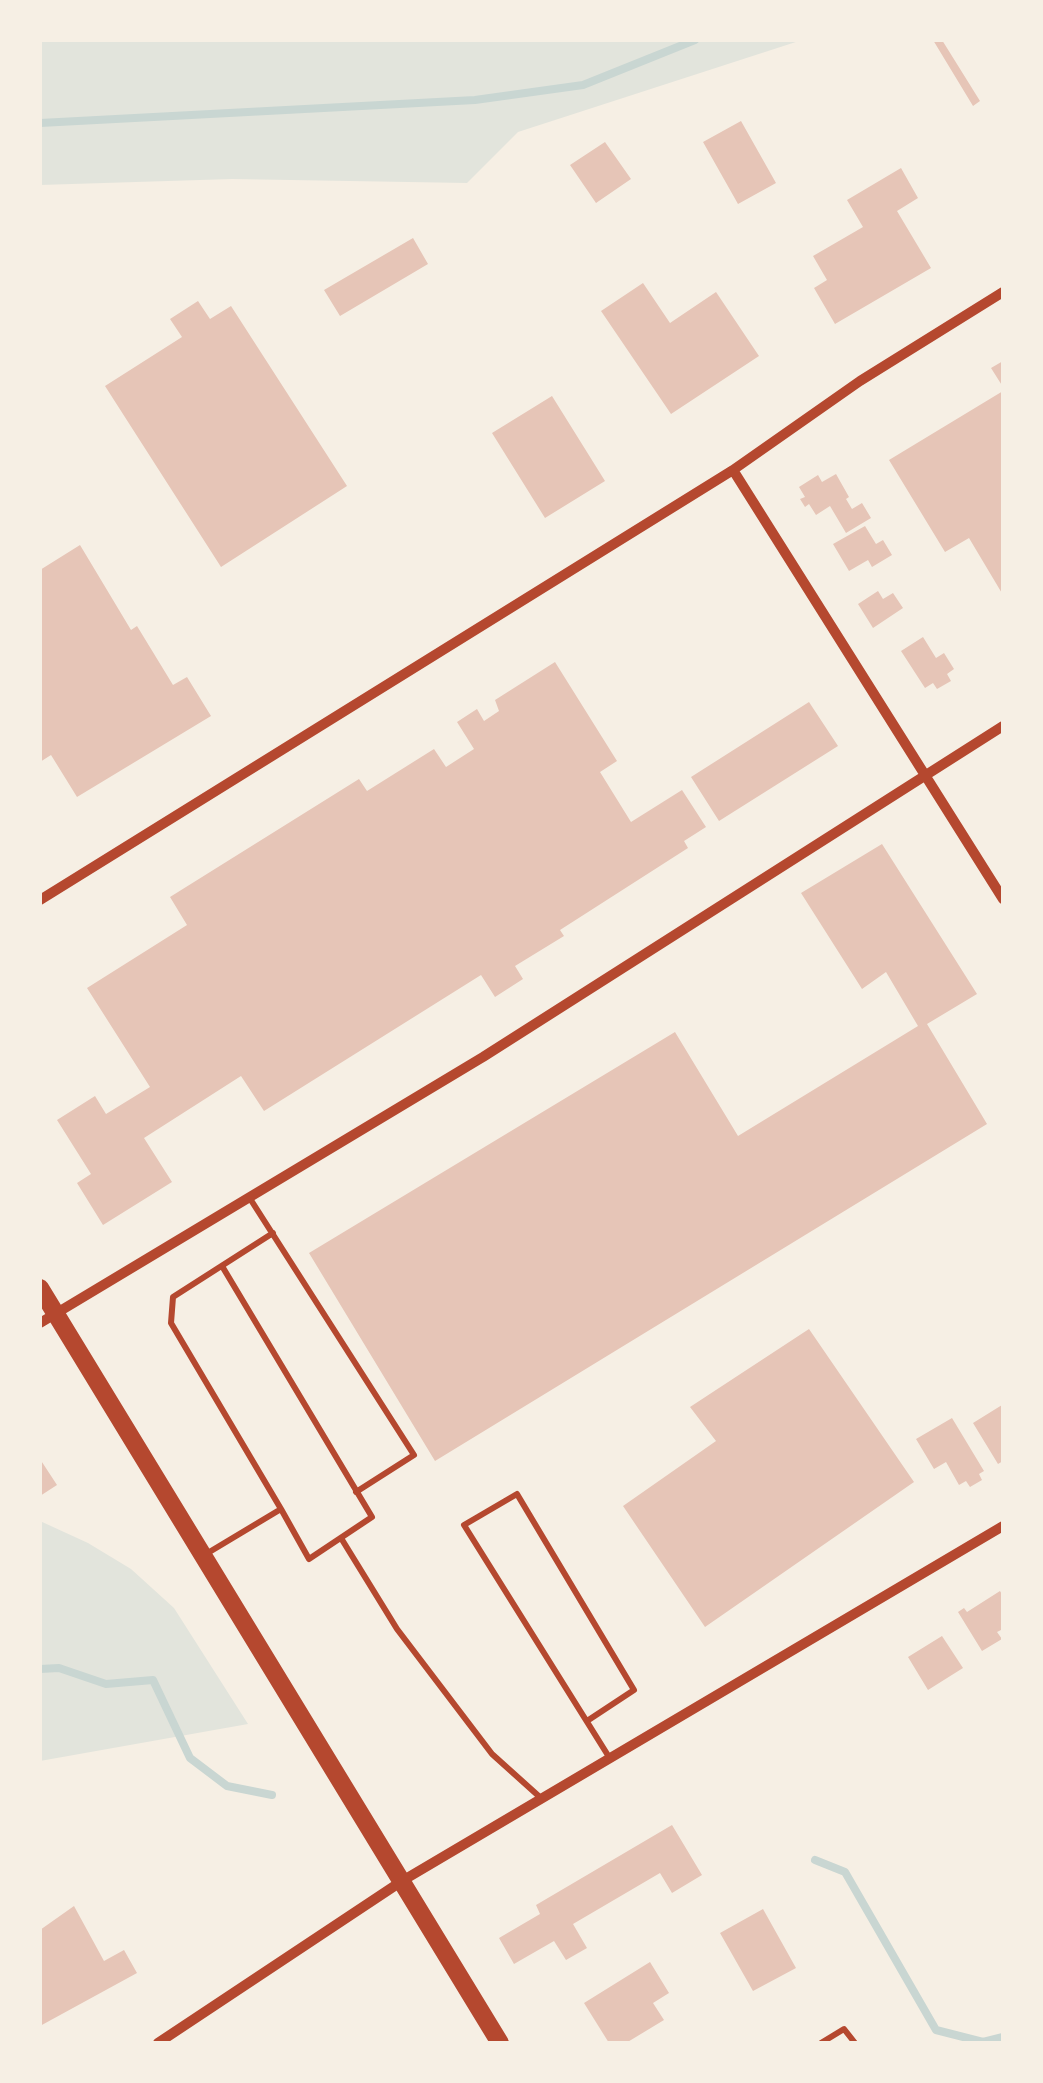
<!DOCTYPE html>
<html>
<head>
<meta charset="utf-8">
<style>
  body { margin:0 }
  #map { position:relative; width:1043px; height:2083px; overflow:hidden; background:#f6efe4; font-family:Lora,serif }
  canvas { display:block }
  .frame { position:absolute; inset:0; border:42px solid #f6efe4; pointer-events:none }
</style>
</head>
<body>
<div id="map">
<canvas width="1043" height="2083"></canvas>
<div class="frame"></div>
</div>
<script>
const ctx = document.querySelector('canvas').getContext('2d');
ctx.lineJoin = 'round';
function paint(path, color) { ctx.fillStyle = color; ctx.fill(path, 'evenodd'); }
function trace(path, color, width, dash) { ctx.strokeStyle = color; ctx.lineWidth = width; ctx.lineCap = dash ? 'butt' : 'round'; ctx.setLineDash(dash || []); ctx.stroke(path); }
paint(new Path2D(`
  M40,40h762l-284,92 -51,51 -235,-4 -192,6z
  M40,1521l48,22 43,26 43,39 74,116 -208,37z`), '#e2e4dc');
trace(new Path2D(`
  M40,123l435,-23 108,-15 112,-45
  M40,1669l19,-1 47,16 47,-4 37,78 37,28 45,9
  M815,1860l30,12 91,158 47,12 20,-5`), '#c9d6d2', 8);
paint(new Path2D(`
  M933,40h9l38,61 -7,5z
  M741,121l35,62 -38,21 -35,-62z
  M605,142l26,37 -35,24 -26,-38z
  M901,168l17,30 -21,13 34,57 -96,56 -21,-36 13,-8 -14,-24 50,-29 -16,-27z
  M413,238l15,26 -88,52 -16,-26z
  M643,283l27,40 46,-31 43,64 -88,58 -70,-103z
  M198,301l12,18 21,-13 116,180 -126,81 -116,-181 77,-49 -12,-18z
  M1003,361v26l-12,-19z
  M1003,391v204l-34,-57 -24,14 -56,-92z
  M552,396l53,85 -60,37 -53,-85z
  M836,474l13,23 -3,2 6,10 10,-6 9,15 -25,15 -16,-27 -14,9 -7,-11 -4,3 -5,-8 5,-2 -6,-10 19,-12 4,7z
  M865,526l11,18 7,-4 9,15 -20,12 -4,-7 -19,11 -16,-27z
  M80,545l51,85 6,-4 36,59 14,-8 24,39 -134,81 -26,-42 -11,7v-192z
  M878,591l5,8 10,-6 10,15 -30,20 -15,-24z
  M923,637l13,21 8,-5 10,16 -7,5 4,7 -14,8 -4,-6 -8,5 -24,-37z
  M555,662l62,99 -17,11 31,50 51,-32 24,37 -22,14 4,7 -128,82 4,6 -49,30 8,13 -28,18 -14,-22 -217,136 -23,-35 -97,62 28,44 -69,43 -26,-42 14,-9 -34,-54 38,-24 11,18 44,-27 -63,-99 100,-63 -17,-28 189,-118 8,12 67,-42 12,18 28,-18 -17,-27 20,-13 7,12 15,-10 -4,-11z
  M809,702l29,44 -119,75 -28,-44z
  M882,844l95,150 -50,30 60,100 -552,337 -126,-208 366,-221 63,104 180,-110 -32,-54 -24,17 -61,-96z
  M809,1329l105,153 -209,145 -82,-121 93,-65 -26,-34z
  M1002,1405l1,56 -5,3 -25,-41z
  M952,1418l32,53 -5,3 3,6 -12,7 -4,-6 -7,4 -13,-23 -12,7 -18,-30z
  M40,1459l17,26 -17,11z
  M1000,1591l3,5v33l-6,3 5,7 -20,12 -24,-39 6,-4 3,4z
  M942,1636l21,32 -35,22 -20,-33z
  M672,1825l30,50 -30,18 -12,-20 -87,51 14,24 -21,12 -12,-19 -40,23 -15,-26 41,-24 -4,-9z
  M74,1906l30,55 20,-11 13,23 -97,53v-96z
  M763,1909l33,59 -43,23 -33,-58z
  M650,1962l19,31 -16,10 11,17 -38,23h-17l-25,-40z`), '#e6c5b7');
trace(new Path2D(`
  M249,1197l165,258 -58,37
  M222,1266l150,251 -63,42 -28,-50
  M341,1538l56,91 95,125 50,45
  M206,1554l75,-45 -110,-186 2,-26 100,-64
  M587,1721l47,-31 -117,-196 -53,31 145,232
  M821,2043l23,-14 11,14`), '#b5482f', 6);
trace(new Path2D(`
  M733,470l270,429
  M40,900l693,-430 127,-89 143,-89
  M40,1323l443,-266 520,-331
  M158,2043l244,-162 601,-355`), '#b5482f', 10);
trace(new Path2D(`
  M40,1288l460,755`), '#b5482f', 18);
</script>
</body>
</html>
